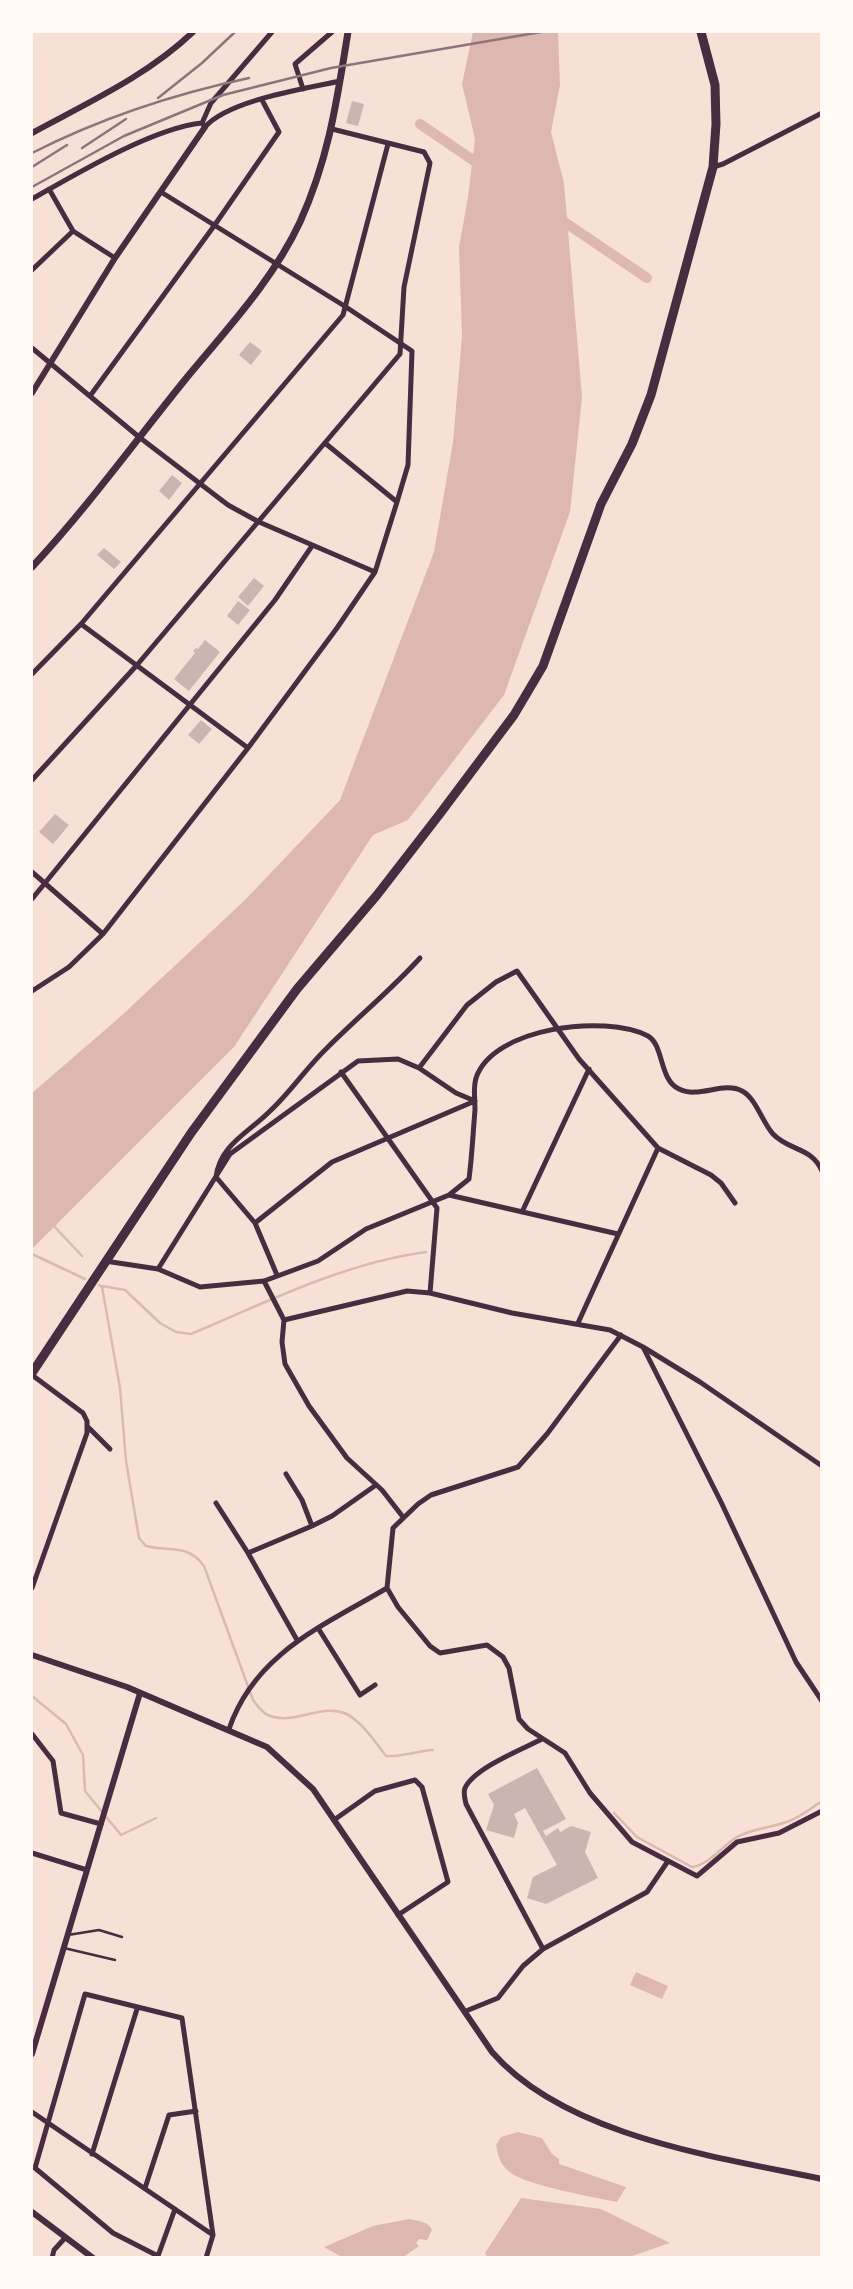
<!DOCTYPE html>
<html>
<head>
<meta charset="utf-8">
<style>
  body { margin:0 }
  #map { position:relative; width:853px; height:2289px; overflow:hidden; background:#f7e1d7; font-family:Literata,serif }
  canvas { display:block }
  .frame { position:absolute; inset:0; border:33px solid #fffaf5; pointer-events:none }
</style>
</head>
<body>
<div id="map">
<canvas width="853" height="2289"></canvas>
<div class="frame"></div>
</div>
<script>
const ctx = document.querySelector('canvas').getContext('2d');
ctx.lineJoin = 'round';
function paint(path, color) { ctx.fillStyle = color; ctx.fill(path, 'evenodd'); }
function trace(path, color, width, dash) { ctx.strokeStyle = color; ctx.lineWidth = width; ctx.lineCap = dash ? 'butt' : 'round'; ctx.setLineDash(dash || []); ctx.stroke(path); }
paint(new Path2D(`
  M473,32h85l2,53 -9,47 13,51 18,214 -12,115 -66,183 -96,125 -35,15 -139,212 -202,202v-156l88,-76 126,-118 94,-99 94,-248 19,-110 9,-106 -3,-89 9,-50 7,-58 -13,-55z
  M636,1972l32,14 -6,13 -32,-14z
  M518,2132l24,6 10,16 7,5v5l67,23 -9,15c-24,-5 -88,-16 -106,-29 -10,-7 -13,-16 -15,-28l5,-8z
  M521,2198l80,11 69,34 -41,14h-142l-2,-4z
  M409,2219c9,2 19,2 23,11l-5,10 -8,-1 -3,4 3,3 -17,12 -60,-1 -18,-10 49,-21z`), '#dcb8b0');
trace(new Path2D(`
  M53,1225l29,31
  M32,1254l53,25
  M99,1285l3,2 18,101 6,73 13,77 7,8c24,6 41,-3 58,20l49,134c4,5 9,13 15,15 25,11 50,-11 76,-2 15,5 32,30 42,43 15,1 30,-5 47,-6
  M102,1286l23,4 35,33 16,9 15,2c76,-32 153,-71 235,-82
  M32,1696l34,28 17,31 2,36 36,44 35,-17
  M614,1813l23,24 55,30c17,-2 30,-21 45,-30 16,-9 35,-9 52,-16 12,-4 22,-13 33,-20`), '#dcb8b0', 2.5);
trace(new Path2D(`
  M420,124l63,43
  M557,217l90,61`), '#dcb8b0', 10);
paint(new Path2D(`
  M352,101l12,3 -6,22 -12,-3z
  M250,342l12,9 -11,14 -12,-10z
  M172,475l10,8 -13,17 -10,-9z
  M104,548l17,14 -7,7 -17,-14z
  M254,578l10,8 -16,20 -10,-9z
  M238,601l12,9 -12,15 -11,-9z
  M205,640l15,12 -31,39 -15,-12 21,-26 -2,-2 3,-3 2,1z
  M201,720l11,9 -13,15 -11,-9z
  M55,814l14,11 -16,19 -14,-12z
  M537,1768l29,51 -23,12 3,5 12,-8 2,4 11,-6 20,6 -6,20 13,26 -52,26 -19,-6 6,-21 24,-12 -32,-57 -11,6 4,9 -4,15 -28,-8 8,-25 -6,-11z`), '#ccb4b1');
trace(new Path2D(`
  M68,1935l31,-5 23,7
  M64,1948l51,12`), '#4a2c40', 2.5);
trace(new Path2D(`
  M303,89l-8,-25 37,-32
  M202,123l9,-20 61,-71
  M713,167l10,-3 99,-51
  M49,189l24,42 42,27
  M161,192l185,115 66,44 -4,114 -11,37
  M32,199c44,-25 121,-71 170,-76l3,4c24,-27 99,-38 135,-46
  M32,270l41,-39
  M32,348l107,89 89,68 31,17 116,50
  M90,396l124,-170 65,-94 -17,-32
  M81,624l167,124
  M32,674l49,-50 262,-309 45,-171
  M32,780l105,-115 263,-311 4,-67 26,-124 -6,-11 -92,-23
  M32,872l71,62
  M32,899l243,-299 37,-54
  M32,991l37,-24 34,-33 145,-186 89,-120 38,-56 22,-70 -72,-59
  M419,1068l48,-63 29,-23 21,-11 62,88 79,89 53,27 10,8 14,20
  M341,1072l96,136 -7,85
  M449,1195l20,-16c3,-23 4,-46 6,-69 0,-11 -2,-22 1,-32 17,-51 129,-64 172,-42 16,9 11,44 31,53 20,10 44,-8 63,2 14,7 20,31 31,43 16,17 39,13 49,37
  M522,1212l67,-143
  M255,1223l77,-61 143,-61
  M105,1261l53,8 42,18 64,-6 54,-20 48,-32 83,-34 169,39
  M158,1269l72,-115 128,-93 40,-2 21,9 37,25 19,8
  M277,1275l-22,-52 -39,-46c4,-32 32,-44 53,-65 21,-19 37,-44 58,-64 31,-31 64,-58 93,-90
  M264,1281l20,39 -2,22 3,22 24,42 38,52 35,32 21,27
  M284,1320l123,-29 23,2 82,20 98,17 33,17 78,155 75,160 26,39
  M578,1323l80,-175
  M621,1335l-74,99 -29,33 -87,28 -13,9 -25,24 -6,60 11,19 32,39 10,7 47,-8 16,12 6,11 10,51 9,10 37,24 25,40 42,49 65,34 40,-34 42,-9 43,-22
  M643,1347l57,35 122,84
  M32,1375l51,38 4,8v12l-55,155
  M87,1426l23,23
  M286,1474l16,26 10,26
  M216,1503l32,50 49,87
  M248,1553l64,-27 20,-10 44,-31
  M318,1628l42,67 15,-10
  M229,1729c26,-76 94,-103 158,-141
  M32,1734l21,27 8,52 40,11
  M542,1739c-19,10 -68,29 -77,49 -2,5 0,11 1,16l77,145
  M334,1820l41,-29 40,-11 7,7 26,95 -50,33
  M32,1853l55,17
  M466,2011l32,-13 25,-32 20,-17 104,-57 21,-31
  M32,2112l181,123
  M92,2154l45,-145
  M145,2188l24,-73 27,-4
  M175,2209l-17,47 -45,-23 -78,-65 50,-174 97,24 31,217 -7,23
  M52,2258l2,-8 11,-12`), '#4a2c40', 5);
trace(new Path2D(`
  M32,133c55,-30 115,-57 161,-101
  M32,393l83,-135 90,-131
  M32,1655l95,32 140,60 46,42 179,263c73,84 225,105 330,127
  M32,2054l108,-361
  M32,2212l61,46`), '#4a2c40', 6);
trace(new Path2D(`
  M32,567c54,-58 102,-124 152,-186 41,-50 88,-99 116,-159 29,-64 37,-122 48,-190`), '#4a2c40', 7);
trace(new Path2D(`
  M32,1373l159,-240 106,-144 80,-94 62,-80 75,-100 29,-49 58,-162 31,-60 19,-49 62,-228 3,-43 -1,-39 -14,-53`), '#4a2c40', 9);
trace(new Path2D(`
  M158,98l44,-35 33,-31
  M82,148l44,-29
  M32,153c69,-35 142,-59 217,-75
  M32,167l35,-22
  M32,187l92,-51 99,-41 108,-27 210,-36`), '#8f747c', 2.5);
</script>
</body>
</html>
